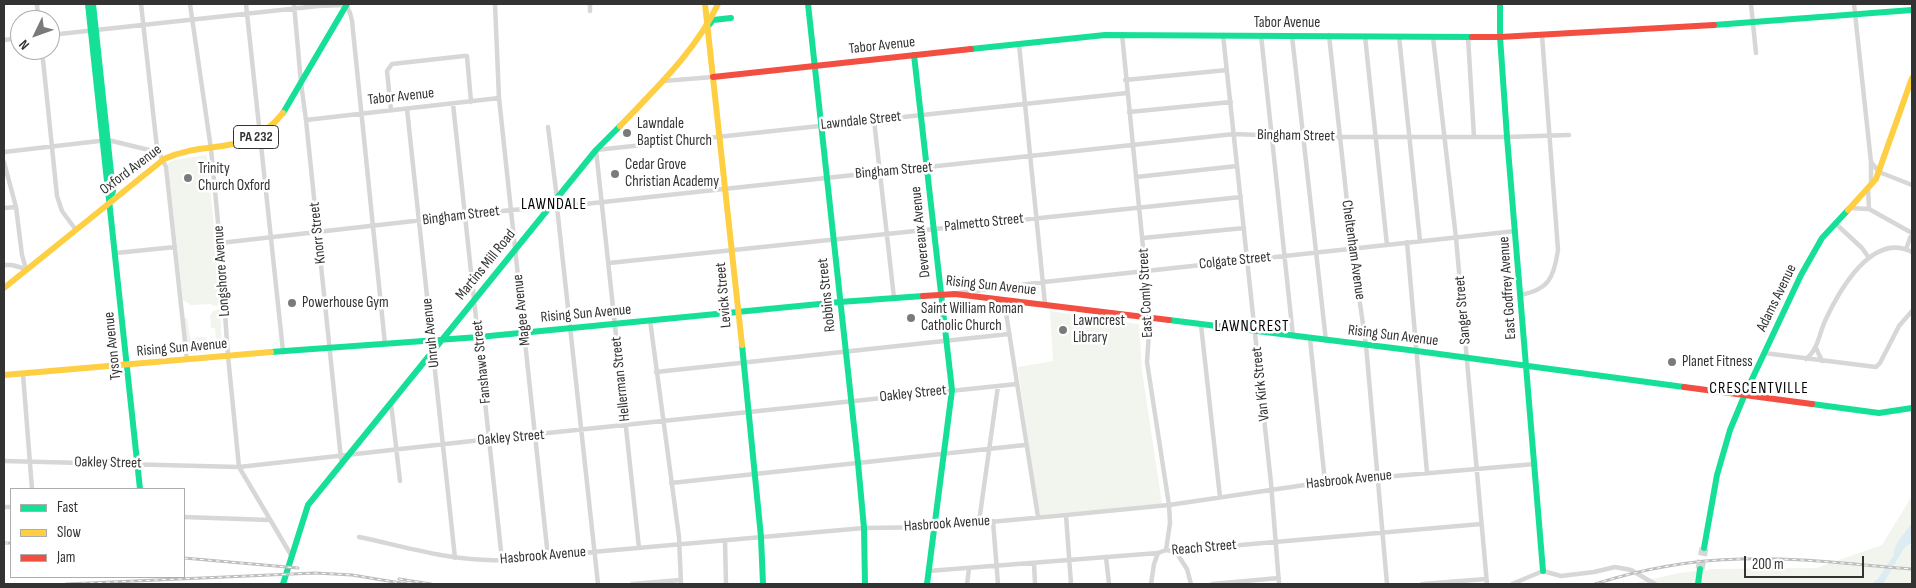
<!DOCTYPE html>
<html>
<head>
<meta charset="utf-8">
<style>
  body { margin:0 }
  #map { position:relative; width:1916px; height:588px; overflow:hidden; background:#fff; font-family:"Sofia Sans Condensed",sans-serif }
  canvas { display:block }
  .frame { position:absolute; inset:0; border:5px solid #333; pointer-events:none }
  .legend { position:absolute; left:10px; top:488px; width:175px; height:90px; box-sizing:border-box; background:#fff; border:1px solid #adadad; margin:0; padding:6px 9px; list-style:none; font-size:15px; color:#333 }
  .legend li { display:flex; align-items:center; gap:10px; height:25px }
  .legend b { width:25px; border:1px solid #adadad }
  .north { position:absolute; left:10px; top:10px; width:50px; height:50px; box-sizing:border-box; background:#fff; border:1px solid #adadad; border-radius:50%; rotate:228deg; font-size:14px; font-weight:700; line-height:20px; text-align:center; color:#333 }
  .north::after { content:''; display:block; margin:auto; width:18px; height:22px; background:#7a7a7a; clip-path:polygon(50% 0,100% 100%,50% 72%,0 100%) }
  .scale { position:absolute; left:1744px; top:556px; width:120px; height:22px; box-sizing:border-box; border:2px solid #333; border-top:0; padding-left:6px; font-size:15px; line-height:18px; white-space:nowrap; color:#333; -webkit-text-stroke:4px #fff; paint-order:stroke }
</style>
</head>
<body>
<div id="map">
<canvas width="1916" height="588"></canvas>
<div class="frame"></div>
<ul class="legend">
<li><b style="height:6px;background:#16e098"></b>Fast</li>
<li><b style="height:6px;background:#ffcf43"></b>Slow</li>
<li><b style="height:6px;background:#f24e42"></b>Jam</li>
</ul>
<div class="north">N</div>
<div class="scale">200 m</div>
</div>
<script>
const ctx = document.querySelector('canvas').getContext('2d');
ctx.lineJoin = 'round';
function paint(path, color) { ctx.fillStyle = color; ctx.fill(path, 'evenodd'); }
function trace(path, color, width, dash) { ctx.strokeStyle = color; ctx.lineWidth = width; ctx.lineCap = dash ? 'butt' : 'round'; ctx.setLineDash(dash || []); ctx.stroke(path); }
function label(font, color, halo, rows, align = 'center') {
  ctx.font = font + ' "Sofia Sans Condensed",sans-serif'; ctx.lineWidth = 5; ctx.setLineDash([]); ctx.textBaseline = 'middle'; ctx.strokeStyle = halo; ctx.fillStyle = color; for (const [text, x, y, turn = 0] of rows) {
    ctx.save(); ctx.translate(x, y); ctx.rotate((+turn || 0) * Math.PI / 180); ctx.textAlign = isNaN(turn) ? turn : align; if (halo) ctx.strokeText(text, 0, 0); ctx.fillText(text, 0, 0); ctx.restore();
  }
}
paint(new Path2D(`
  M205,155l2,1 8,82 5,67 -7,1 -2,-2 -20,1 -8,-5 -15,-137 7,-3z
  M220,309l2,42 -34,3 -4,-36h3l3,20 17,-1v4h9l-1,-13h-4l-1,-13 3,-4z
  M1050,311l89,13 3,47 20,133 -123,11 -21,-146v-2l35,-6z
  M1912,496v88h-281l48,-11 34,-4 103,-1 66,-23z`), '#f1f5ed');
paint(new Path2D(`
  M1912,523v19l-8,6 -21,36h-12l6,-4 17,-25c-1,-11 12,-23 18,-32z`), '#ddebf3');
trace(new Path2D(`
  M1700,569l4,-21`), '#d6d6d6', 9, [9, 4.5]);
trace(new Path2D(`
  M37,4l1,16
  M141,4l16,144 9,19 21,193
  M190,4l21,145 9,94 8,113 11,111 52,88
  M246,4l37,347
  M294,4l7,79 5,37 35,339
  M495,4l4,94 49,459
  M1751,4l5,49
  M1854,4l17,158 8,10 33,13
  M346,5l4,8 2,8 33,323
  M590,11v-7
  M1122,34l28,284 -3,44 22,143 1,18 -4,27
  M50,35l268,-29 28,-1
  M1223,35l48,448 8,101
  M1261,35l32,301
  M1329,35l23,213 14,97 21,239
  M1292,36l34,305
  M1365,36l22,209
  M1399,36l21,205
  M1433,37l23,201 31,346
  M1468,37l6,100
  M4,40l16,-2
  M1019,44l26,260
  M42,50l15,146 5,15 14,19
  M1125,80l102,-10
  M663,81l50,-4
  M453,104l49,456
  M407,109l48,449
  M391,110l-4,-39 5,-7 72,-8h3l4,46
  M1129,112l102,-10
  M306,120l193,-22
  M874,120l20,178
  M548,127l9,71
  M4,152l104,-12 45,11 6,3
  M4,162l12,45 6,48 4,14
  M1136,177l101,-11
  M1871,183v-21
  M557,207l41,377
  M4,208l12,-1
  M1850,208l19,1 -1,-21
  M1869,209l43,24
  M1835,223l27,25 7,10
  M1143,238l101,-10
  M1407,242l20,231
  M220,243l291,-33 46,-3 677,-73 71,3h202l62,-2
  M1906,249l6,-16
  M116,253l59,-6
  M609,263l632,-66
  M4,265h8l14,4
  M958,293l86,-11 472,-51
  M1520,295c29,-5 34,-18 38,-45l-16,-215
  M1004,300l34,217
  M650,320l29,217 2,47
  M1201,325l19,172
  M1310,339l15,143
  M1816,348l6,13
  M1764,353l112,14 4,-4 19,-37 13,-15
  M1806,359c12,-9 13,-25 19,-38 14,-30 47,-90 87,-69
  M656,372l353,-38
  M23,374l9,115
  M391,403l9,78
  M4,461l235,6 251,-28 527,-55
  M671,483l354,-38
  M4,507h7
  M1066,515l5,69
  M184,517l86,3
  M993,521l5,63
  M979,522l19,-136
  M359,537c48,10 94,25 143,23l362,-32 71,-1 131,-12 103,-10 156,-23 210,-18
  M725,540l1,44
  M639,548l-43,-398 531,-57
  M1176,552l11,17 4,15
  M1106,557l3,27
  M1034,563l1,21
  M928,571l230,-18 8,-3 10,2 30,-4 275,-24
  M632,584l49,-4
  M967,584l2,-15
  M1151,584l3,-20 4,-11
  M1212,584l67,-6
  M1422,584l64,-5
  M1512,584l31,-13 18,5 33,-4 21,-5 16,3 24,14`), '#d7d7d7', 4.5);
trace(new Path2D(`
  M88,4l52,485
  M93,4l20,187 -3,9
  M808,4l50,459 6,65 1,56
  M1500,4v33l7,100 36,434
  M709,25l4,-5 18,-2
  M1714,25l198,-15
  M971,49l134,-14 367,2
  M914,55l38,335 -25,194
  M283,113l64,-109
  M1169,320l248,31 267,36
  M742,345l19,192 2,47
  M271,352l208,-15 361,-35 83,-6
  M1812,404l67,9 33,-5
  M1704,548l13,-73 13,-45 15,-36 56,-119 21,-37 26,-28
  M283,584l25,-79 288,-355 24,-24
  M1698,584l2,-15`), '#16e098', 6);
trace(new Path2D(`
  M705,4l37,341
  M620,126c36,-38 75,-74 98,-122
  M1848,210l28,-31 36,-101
  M4,288l160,-129c46,-21 82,0 119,-46
  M4,375l267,-23`), '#ffcf43', 6);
trace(new Path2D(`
  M1472,37h28l214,-12
  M713,77l258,-28
  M923,296l32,-2 214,26
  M1684,387l128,17`), '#f24e42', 6);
const rail = new Path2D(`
  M4,543h7
  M184,558l114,10
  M399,579l32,5
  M66,584l249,-11 37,2 55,9
  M1595,584c47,-15 97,-24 146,-25 57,-2 115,6 171,10`);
trace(rail, '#bebebe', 3);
trace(rail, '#fff', 1, [4]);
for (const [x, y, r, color] of [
  [627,133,5,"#7a7a7a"],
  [615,174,5,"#7a7a7a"],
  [188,178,5,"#7a7a7a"],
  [292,303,5,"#7a7a7a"],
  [911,318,5,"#7a7a7a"],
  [1063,330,5,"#7a7a7a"],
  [1672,362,5,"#7a7a7a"]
]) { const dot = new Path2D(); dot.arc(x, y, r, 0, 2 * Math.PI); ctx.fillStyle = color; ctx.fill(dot); trace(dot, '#fff', 2); }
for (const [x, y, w] of [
  [256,137,45]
]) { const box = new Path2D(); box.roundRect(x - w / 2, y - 11.5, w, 23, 4); ctx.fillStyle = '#fff'; ctx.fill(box); trace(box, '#333', 1); }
label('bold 14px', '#333', null, [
  ["PA 232",256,137]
]);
label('15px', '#333', '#fff', [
  ["Tabor Avenue",1287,23],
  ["Tabor Avenue",882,46,-6],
  ["Tabor Avenue",401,97,-6],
  ["Lawndale Street",861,121,-6],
  ["Bingham Street",1296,136,1],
  ["Oxford Avenue",131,170,-37],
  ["Bingham Street",894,171,-5],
  ["Bingham Street",461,216,-7],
  ["Palmetto Street",984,223,-6],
  ["Devereaux Avenue",921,232,-96],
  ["Knorr Street",318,233,-96],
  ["Cheltenham Avenue",1353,250,82],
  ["Colgate Street",1235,261,-6],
  ["Martins Mill Road",486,265,-51],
  ["Longshore Avenue",222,271,-94],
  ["Rising Sun Avenue",991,286,6],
  ["East Godfrey Avenue",1508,288,-94],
  ["East Comly Street",1146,293,-93],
  ["Levick Street",724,295,-95],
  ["Robbins Street",827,295,-96],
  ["Adams Avenue",1777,298,-64],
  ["Magee Avenue",522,310,-96],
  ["Sanger Street",1463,310,-95],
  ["Rising Sun Avenue",586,314,-5],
  ["Unruh Avenue",431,333,-96],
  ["Rising Sun Avenue",1393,336,7],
  ["Tyson Avenue",113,346,-96],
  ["Rising Sun Avenue",182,348,-5],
  ["Fanshawe Street",482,362,-96],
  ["Hellerman Street",621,379,-96],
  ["Van Kirk Street",1261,384,-96],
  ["Oakley Street",913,394,-6],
  ["Oakley Street",511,438,-5],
  ["Oakley Street",108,463,1],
  ["Hasbrook Avenue",1349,480,-6],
  ["Hasbrook Avenue",947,524,-4],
  ["Reach Street",1204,548,-5],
  ["Hasbrook Avenue",543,556,-5]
]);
label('15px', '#333', '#fff', [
  ["Lawndale",637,124],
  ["Baptist Church",637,141],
  ["Cedar Grove",625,165],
  ["Christian Academy",625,182],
  ["Trinity",198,169],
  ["Church Oxford",198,186],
  ["Powerhouse Gym",302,303],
  ["Saint William Roman",921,309],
  ["Catholic Church",921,326],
  ["Lawncrest",1073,321],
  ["Library",1073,338],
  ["Planet Fitness",1682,362]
], 'left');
ctx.letterSpacing = '1px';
label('16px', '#000', '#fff', [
  ["LAWNDALE",554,205],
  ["LAWNCREST",1252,327],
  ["CRESCENTVILLE",1759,389]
]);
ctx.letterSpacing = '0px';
</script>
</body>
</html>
